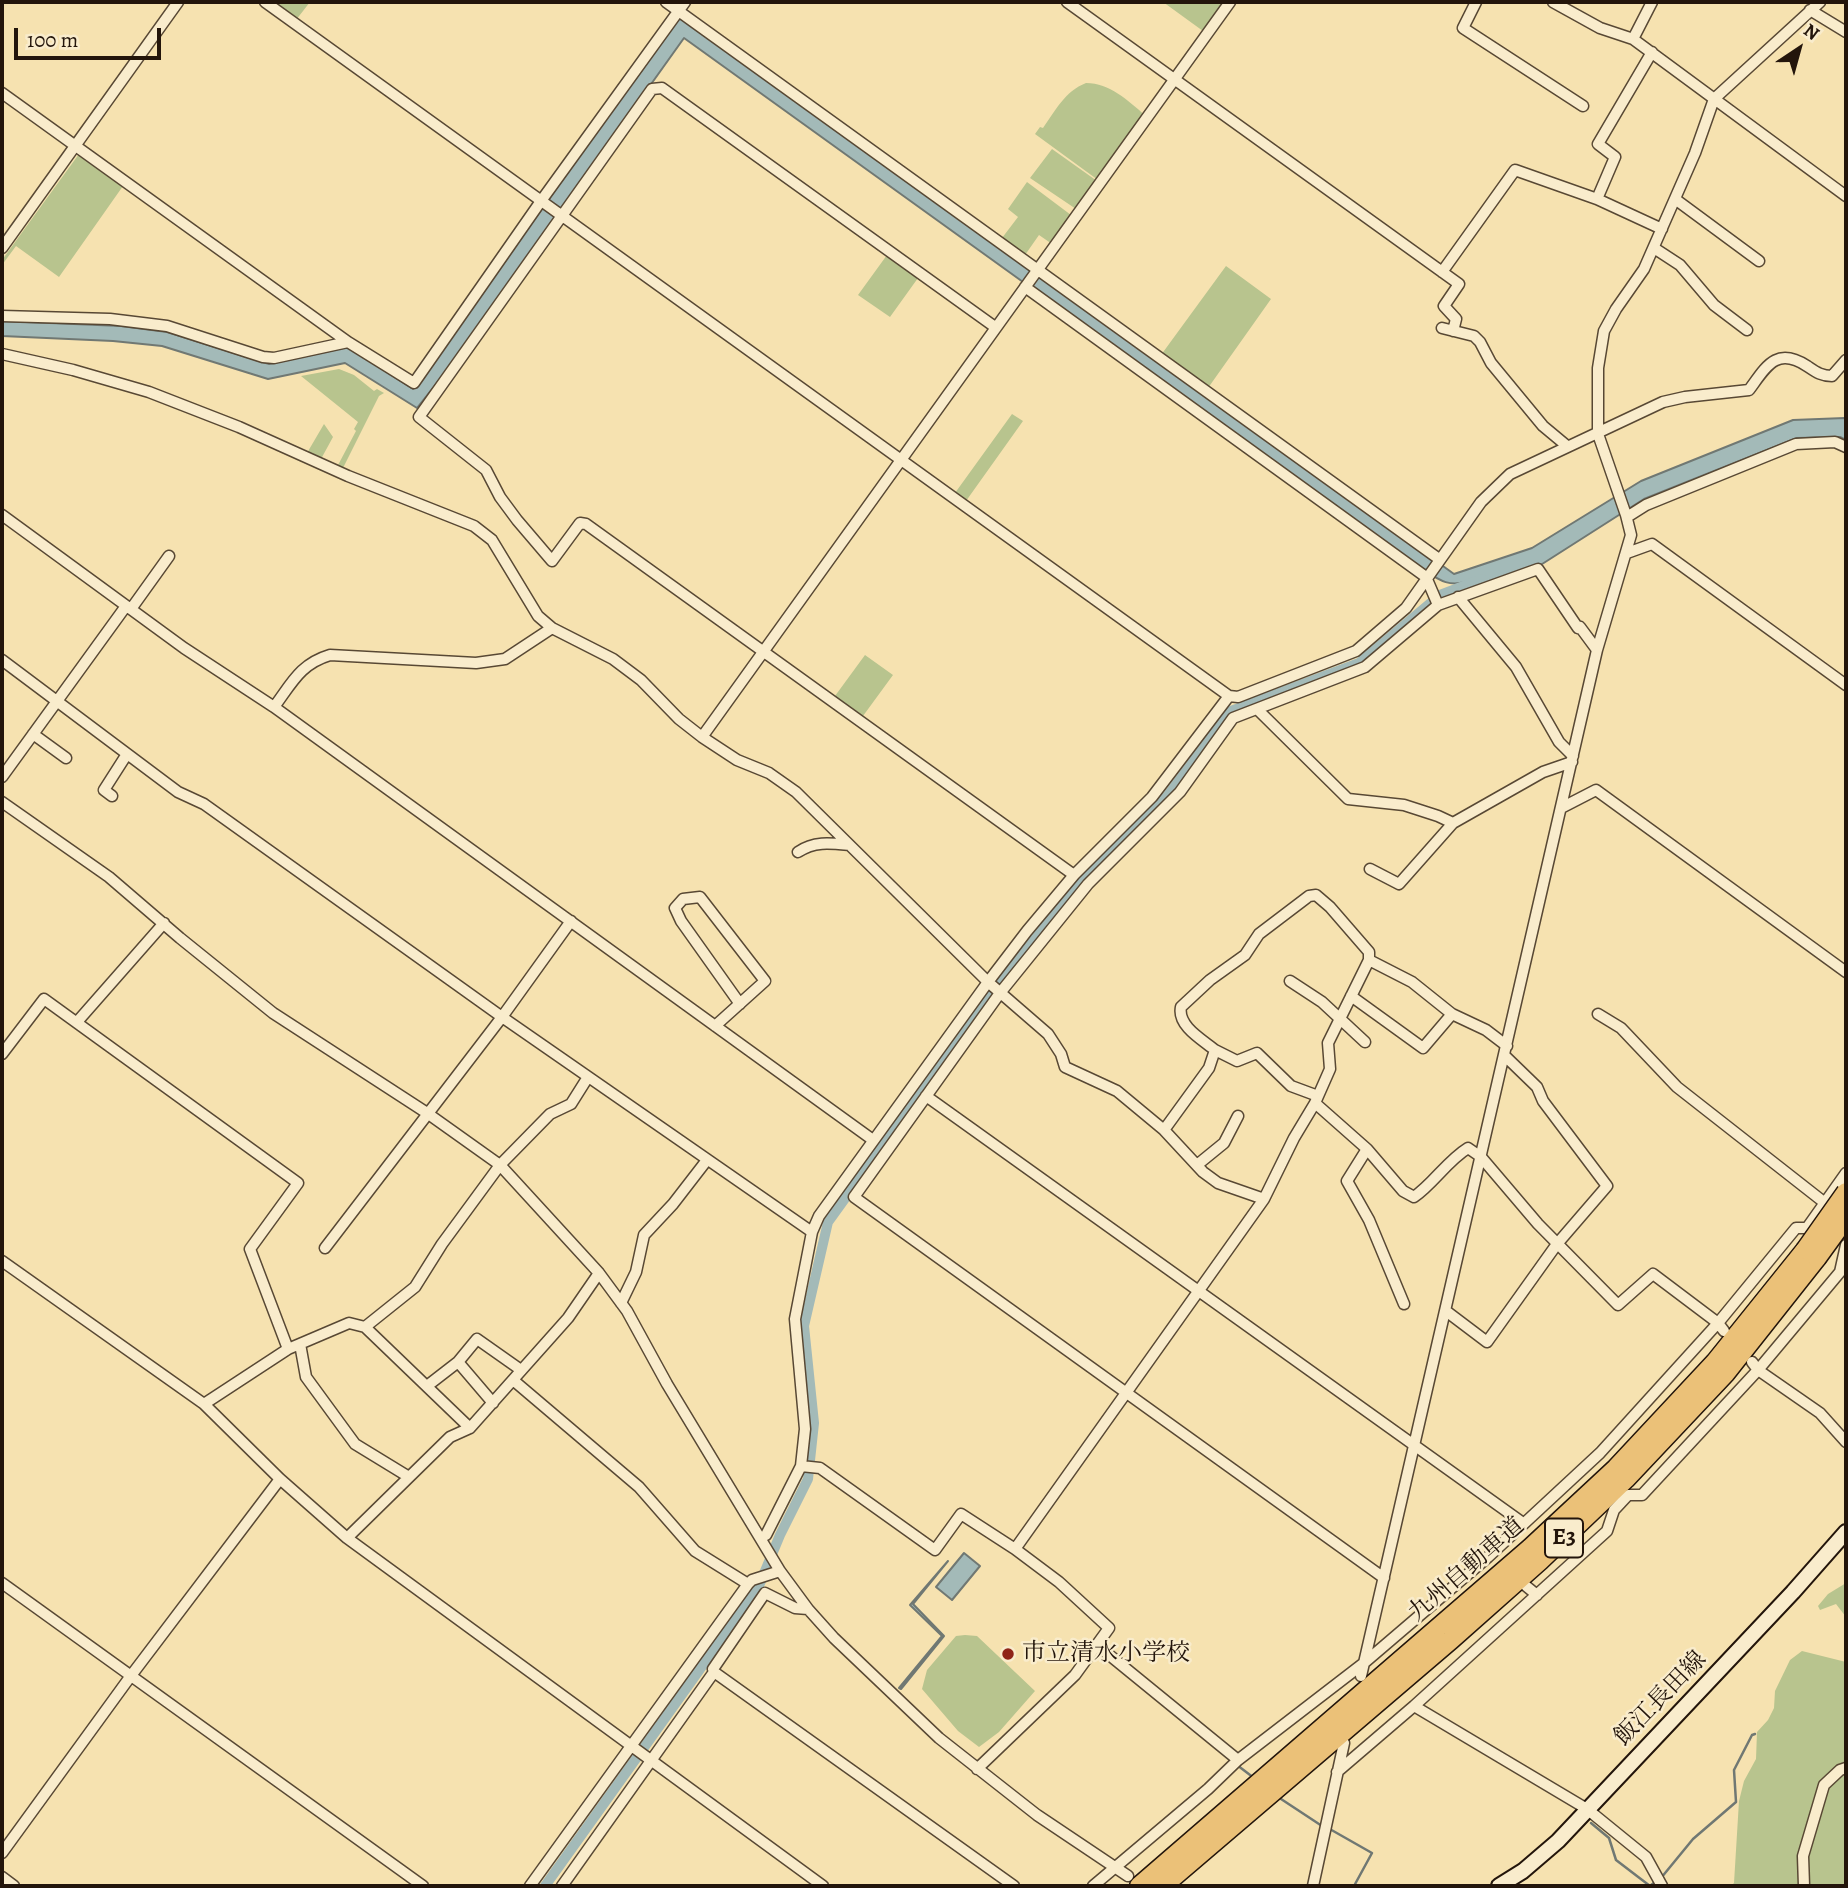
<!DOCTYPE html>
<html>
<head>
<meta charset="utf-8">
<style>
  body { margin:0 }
  #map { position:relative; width:1848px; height:1888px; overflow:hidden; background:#f6e2b0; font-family:Alegreya,serif }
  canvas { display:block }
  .frame { position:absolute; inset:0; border:4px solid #23150b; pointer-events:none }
  .north { position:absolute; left:1764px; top:14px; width:70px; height:70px; -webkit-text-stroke:5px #f9eccc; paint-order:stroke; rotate:36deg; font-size:19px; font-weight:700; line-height:28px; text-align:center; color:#23150b }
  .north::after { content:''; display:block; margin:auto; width:24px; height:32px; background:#23150b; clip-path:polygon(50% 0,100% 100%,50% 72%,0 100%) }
  .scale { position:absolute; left:14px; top:28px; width:147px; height:32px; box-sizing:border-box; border:4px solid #23150b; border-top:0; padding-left:9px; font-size:21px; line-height:24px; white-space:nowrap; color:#23150b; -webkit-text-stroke:5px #f9eccc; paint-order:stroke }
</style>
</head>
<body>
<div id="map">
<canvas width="1848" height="1888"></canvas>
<div class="frame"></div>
<div class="north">N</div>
<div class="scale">100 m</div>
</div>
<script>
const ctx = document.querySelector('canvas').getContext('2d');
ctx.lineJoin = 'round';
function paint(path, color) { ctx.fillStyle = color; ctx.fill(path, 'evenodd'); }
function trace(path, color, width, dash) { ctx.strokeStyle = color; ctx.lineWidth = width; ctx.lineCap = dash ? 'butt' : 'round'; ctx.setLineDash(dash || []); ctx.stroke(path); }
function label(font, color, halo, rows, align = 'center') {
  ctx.font = font + ' Alegreya,"Noto Serif JP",serif'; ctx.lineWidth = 5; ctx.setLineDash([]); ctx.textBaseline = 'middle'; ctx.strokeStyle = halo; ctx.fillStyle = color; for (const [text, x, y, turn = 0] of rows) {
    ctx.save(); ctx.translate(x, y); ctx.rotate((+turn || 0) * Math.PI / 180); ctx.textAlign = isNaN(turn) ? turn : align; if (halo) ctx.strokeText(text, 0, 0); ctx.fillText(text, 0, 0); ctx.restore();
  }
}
paint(new Path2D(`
  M271,2h39l-14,18z
  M1163,2h61l-21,29z
  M1086,83c24,0 41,17 59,32l-47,65 -63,-46 5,-7 3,1c12,-17 22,-37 43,-45z
  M1052,149l45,32 -21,28 -46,-31z
  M79,154l44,32 -64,91 -43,-31 -14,19v-5z
  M1027,182l44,33 -19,29 -13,-9 -14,20 -23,-17 16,-21 -10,-8z
  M887,255l31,23 -28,39 -32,-22z
  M1226,266l45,33 -63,89 -47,-33z
  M339,369l15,6 20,16 3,-2 7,4 -5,3 -37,74 -5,-3 19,-36 -2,-2 4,-7 -57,-46z
  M1012,414l11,7 -57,80 -11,-8z
  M324,424l9,13 -12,22 -14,-6z
  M865,655l28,20 -30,41 -28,-20z
  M1846,1583v34l-10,-13 -16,6 -2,-4 10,-12z
  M965,1635l12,1 58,55 -36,41 -20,15 -21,-16 -36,-42 5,-19 29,-34z
  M1802,1651l44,11v224h-115l3,-3 5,-82 5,-20 12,-22 1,-27 11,-12 6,-12 1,-17 15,-31z`), '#b8c48e');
const water = new Path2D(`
  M681,17l773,557 78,-26 109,-67 152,-61 52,-2 1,22 -6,-3 -43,1 -153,61 -105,67 -66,22 -4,-7c-22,7 -31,-2 -50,-14l-735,-529 -240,336 -27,34 -72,-45 -77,16 -106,-33 -49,-5 -111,-5v-15l119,5 46,6 102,32 79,-17 65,42 265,-371z
  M964,1553l16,13 -28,34 -16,-13z
  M948,1561l-35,43 31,32 -43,53 -2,-1 43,-52 -32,-31z`);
paint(water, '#a3bab8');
trace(water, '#707873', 2);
trace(new Path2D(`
  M1237,1765l17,13
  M1278,1797l44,29
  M1591,1823l18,15 7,22 34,26 5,-4
  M1328,1828l44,25 -18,33
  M1661,1878l32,-39 43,-37 -2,-32 18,-35 3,-1`), '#707873', 2.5);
trace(new Path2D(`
  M545,1886l213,-298 22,-53 28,-56 6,-56 -10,-97 24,-104 179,-248 76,-95 85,-84 63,-84 128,-48 81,-68 42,-16`), '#a3bab8', 10);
const minor = new Path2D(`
  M265,2l964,694 9,1 118,-46 50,-43 75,-106 29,-28 153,-72 22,-5 64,-7c17,-23 27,-44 58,-24 9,6 14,10 25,10l14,-16
  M666,2l773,557
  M1067,2l392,282 -15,22 12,13 -3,12
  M1476,2l-13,26 120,78
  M1553,2l47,26 33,11 213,157
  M1810,10l36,22
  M1633,39l19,-37
  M2,93l346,249 66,41 127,-182 144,-199
  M1597,199l18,-42 -17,-13 54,-92
  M1675,199l84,62
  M2,248l176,-246
  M1654,248l26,17 34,40 33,25
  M1442,272l73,-102 82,29 65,30
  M1025,287l401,290 12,28
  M2,316l108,3 57,7 96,31 11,1 74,-16
  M995,327l-333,-239 -10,1 -233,328 67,53 14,27 17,23 35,41 28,-38 6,1 488,351
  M1442,328l32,8 6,6 11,21 52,63 24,20
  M2,354l71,16 76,22 90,35 109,49 126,50 18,14 46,76 14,12 61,31 28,21 38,39 23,18 35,23 32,13 27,19 192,190 60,52 13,20 4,13 52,24 47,39 39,42 15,11 46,16
  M2,515l182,133 90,59 599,433
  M1627,517l19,-12 150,-61 39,-2 11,5
  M1627,553l25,-9 194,141
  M1458,597l58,70 43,75 14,14
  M131,609l38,-53
  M2,660l176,132 26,12 298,213 310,215
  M274,707c18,-24 26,-43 56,-52l146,8 29,-4 47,-31
  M1257,709l91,90 56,6 34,11 15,7
  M33,734l33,24
  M702,737l528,-735
  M2,777l124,-171
  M112,796l-8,-6 23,-36
  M2,802l107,75 71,61 93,75 154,100 73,52 99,108 28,38 40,73 113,187 28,38 26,29 105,100 98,77 91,61
  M1563,807l33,-17 250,182
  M798,852c16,-11 32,-9 51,-7
  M1370,869l29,15 54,-61 90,-51 29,-10
  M1369,960l43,22 40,32 34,16 21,16
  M1290,981l32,21 43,40
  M1351,996l72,52 29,-34
  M1598,1014l23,14 56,59 148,116
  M77,1022l87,-99
  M715,1026l50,-45 -65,-84 -17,2 -8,9 6,13 59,83
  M1215,1050l22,11 20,-8 34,33 27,10
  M2,1054l42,-55 254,184 -48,66 38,100
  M926,1096l597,427
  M1315,1103l52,46 36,42 11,6c20,-14 33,-36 54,-49l13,9 57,67 80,81 35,-31 65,49 6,8
  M1367,1149l-20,32 22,39 35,84
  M1197,1165l27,-22 14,-27
  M325,1248l177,-231 69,-96
  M2,1261l202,143 76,75 67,59 476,348
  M621,1303l15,-31 8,-37 29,-31 34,-44
  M1446,1311l41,31 70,-98 50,-58 -64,-85 -6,-14 -32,-31
  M365,1327l50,-40 27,-43 58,-79 50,-51 21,-10 17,-27
  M300,1344l6,33 49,67 54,33
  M458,1362l19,-23 44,31
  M1752,1362l6,8 62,43 26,29
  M513,1380l126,107 56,64 53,33
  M427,1386l31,-24 35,41
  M204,1404l84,-55 61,-26 16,4 105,101
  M801,1466l19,2 115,82 26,-36 54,35 44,33 50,46 -34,47 -98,94
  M766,1535l35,-69 4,-37 -10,-110 17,-87 7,-16 169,-234 39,-51 47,-56 78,-78 77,-101
  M347,1538l103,-101 20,-9 98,-110 31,-45
  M1015,1549l249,-350 30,-61 21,-35 15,-34 -2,-26 41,-83v-8l-39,-45 -14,-12 -7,1 -50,38 -14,21 -35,25 -29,27c-4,19 22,33 34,43l-6,18 -45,62
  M1384,1578l-530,-381 146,-204 88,-109 92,-92 53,-74 132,-51 73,-62 100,-36 40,59 2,-1 17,23
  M2,1583l421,303
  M1526,1586l11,9
  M1097,1645l141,115
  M714,1672l300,214
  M1361,1676l236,-1026 34,-115 -5,-20 -28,-81v-66l6,-37 12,-22 28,-40 51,-116 19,-54 106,-97
  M1414,1706l173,103 59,48 16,29
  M1337,1772l77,-66 193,-175 7,-21 14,-15h14l116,-125 82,-98 6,-27
  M2,1853l128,-176 150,-198
  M2,1877l12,9
  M530,1886l218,-302 4,-4 28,-9
  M562,1886l152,-214 -1,-3 52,-76 30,15 13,1
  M1093,1886l115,-97 30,-29 126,-97 124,-106 112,-104 118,-130 78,-95h11l39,-55
  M1313,1886l31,-143
  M1804,1886l-1,-30 21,-71 16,-15 6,-2`);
const secondary = new Path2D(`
  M1499,1886l24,-15 35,-30 235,-249 53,-60`);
const motorway = new Path2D(`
  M1139,1886l391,-338 86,-80 99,-106 90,-112
  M1163,1886l288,-246 89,-79 86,-82 100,-106 91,-115`);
trace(minor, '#584834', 13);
trace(secondary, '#23150b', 18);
trace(motorway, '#23150b', 21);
trace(minor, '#f9eccc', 10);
trace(secondary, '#f9eccc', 14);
trace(motorway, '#ebc178', 18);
const motorwayBridge = new Path2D(`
  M1805,1250l41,-58
  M1817,1258l29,-40`);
trace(motorwayBridge, '#23150b', 21, []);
trace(motorwayBridge, '#ebc178', 18);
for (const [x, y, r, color] of [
  [1008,1654,7,"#8f2418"]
]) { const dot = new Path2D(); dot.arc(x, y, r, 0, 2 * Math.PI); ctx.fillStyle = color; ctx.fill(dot); trace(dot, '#f9eccc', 2.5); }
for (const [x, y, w] of [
  [1564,1538,38]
]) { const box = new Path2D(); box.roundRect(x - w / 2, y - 19.5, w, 39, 5); ctx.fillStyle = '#f9eccc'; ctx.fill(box); trace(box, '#23150b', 2); }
label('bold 23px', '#23150b', null, [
  ["E3",1564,1538]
]);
label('24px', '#23150b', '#f9eccc', [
  ["九州自動車道",1467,1570,-41],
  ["飯江長田線",1661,1699,-46]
]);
label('24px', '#23150b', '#f9eccc', [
  ["市立清水小学校",1022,1654]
], 'left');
</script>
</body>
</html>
